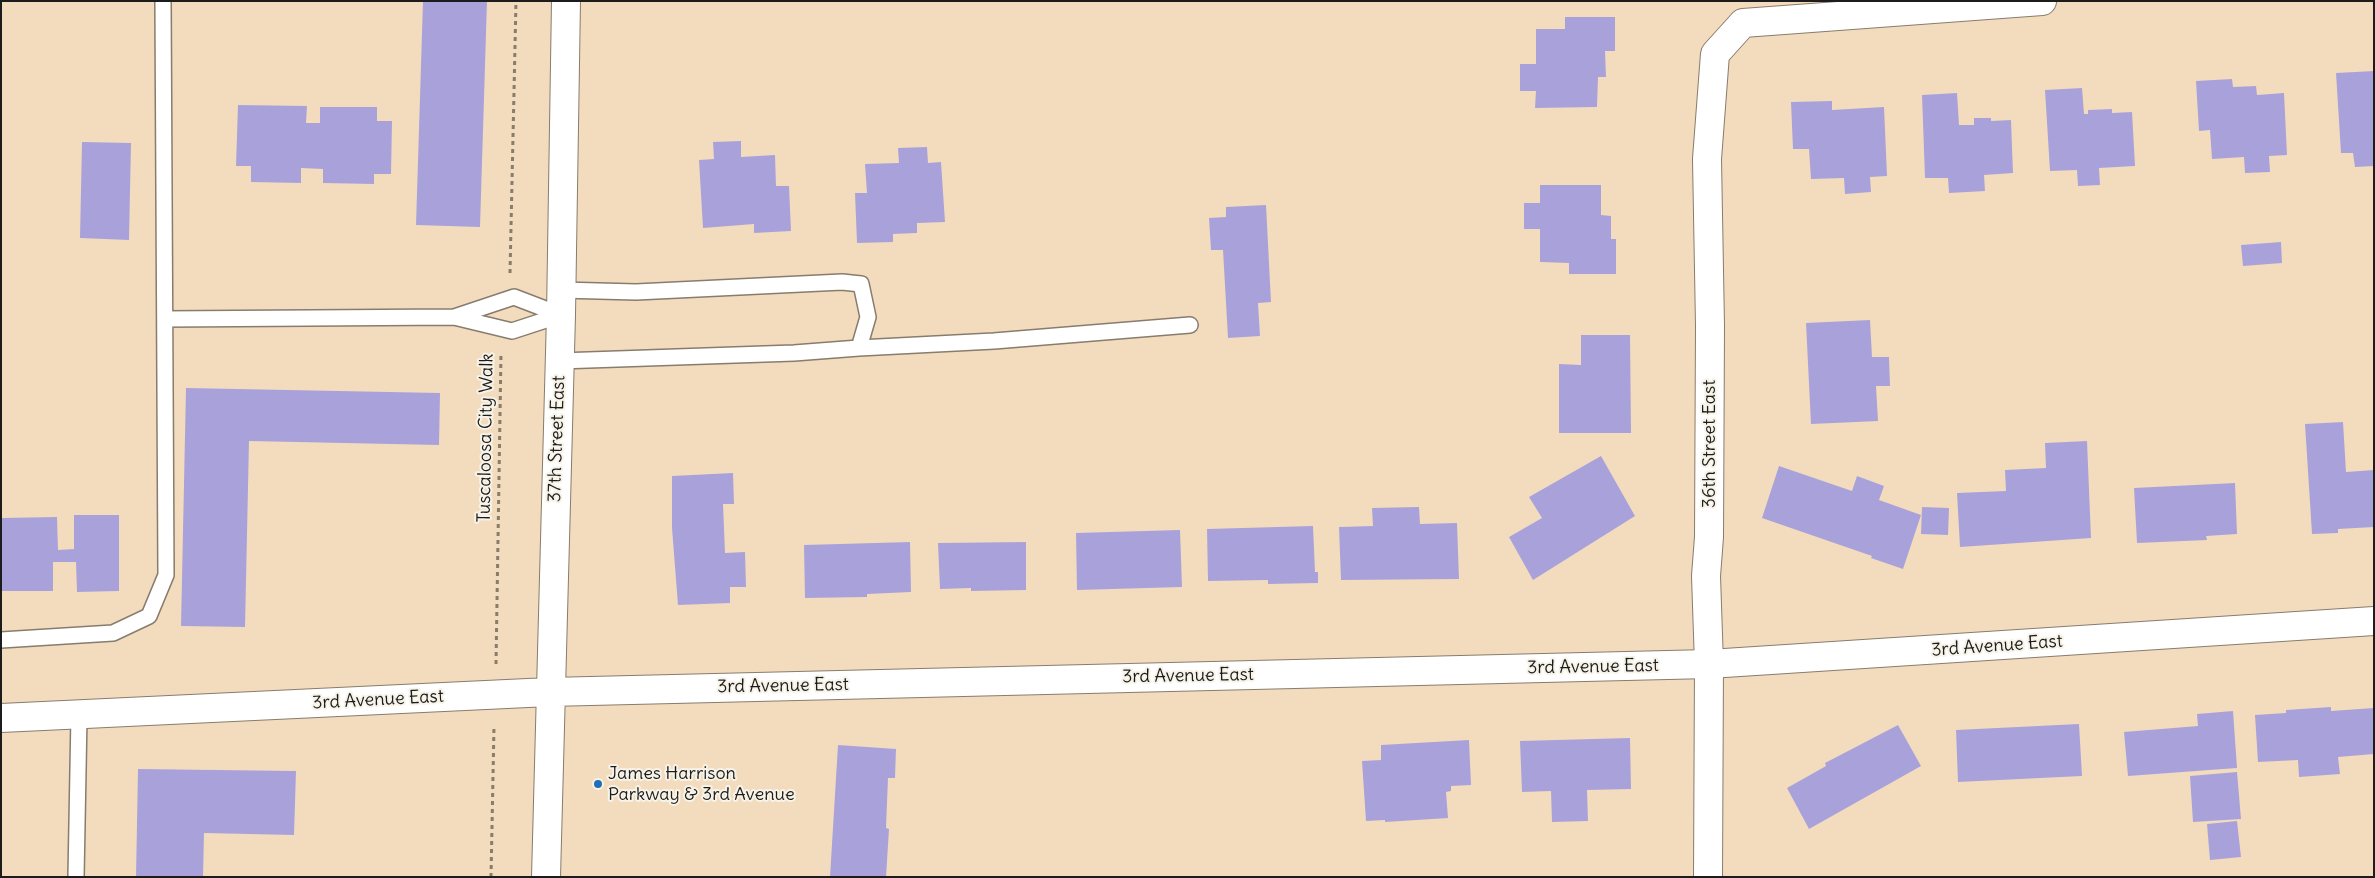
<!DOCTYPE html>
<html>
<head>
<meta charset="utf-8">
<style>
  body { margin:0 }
  #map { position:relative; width:2375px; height:878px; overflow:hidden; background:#f3dcbe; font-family:Delius,sans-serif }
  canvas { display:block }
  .frame { position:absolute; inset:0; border:2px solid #1c1c1c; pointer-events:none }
</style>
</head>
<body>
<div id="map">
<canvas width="2375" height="878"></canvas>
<div class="frame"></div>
</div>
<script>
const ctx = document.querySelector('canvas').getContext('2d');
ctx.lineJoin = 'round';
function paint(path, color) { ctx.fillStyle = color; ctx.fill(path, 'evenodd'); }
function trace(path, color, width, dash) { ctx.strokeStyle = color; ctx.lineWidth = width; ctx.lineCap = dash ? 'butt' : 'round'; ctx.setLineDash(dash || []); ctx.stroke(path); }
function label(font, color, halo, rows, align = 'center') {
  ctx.font = font + ' Delius,sans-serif'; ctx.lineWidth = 4; ctx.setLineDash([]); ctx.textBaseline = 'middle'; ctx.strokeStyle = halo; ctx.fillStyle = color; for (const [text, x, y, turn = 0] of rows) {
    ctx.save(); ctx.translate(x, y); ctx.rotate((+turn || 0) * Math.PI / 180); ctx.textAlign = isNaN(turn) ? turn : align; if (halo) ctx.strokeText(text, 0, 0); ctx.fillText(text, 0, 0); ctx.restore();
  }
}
paint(new Path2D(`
  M423,1h64l-7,226 -64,-2z
  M1565,17h50v34h-10l1,26h-8l-1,30 -62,1 1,-17h-16v-27h16v-35h29z
  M2374,71v95l-19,1 -2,-14h-12l-5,-80z
  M2232,79l1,8 23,-1 1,9 27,-2 3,62 -18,1 1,16 -25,1 -1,-16 -32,2 -2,-29 -11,1 -3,-50z
  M2082,88l2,26h4v-4l24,-1v4l20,-1 3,54 -36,2 1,17 -22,1 -1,-16 -27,1 -5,-81z
  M1957,93l2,32h15v-7h17v3l20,-1 2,53 -29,2 1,16 -36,2 -1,-15h-23l-3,-83z
  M1832,101v9l52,-3 3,69 -17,1 1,15 -26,2 -1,-16 -33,1 -2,-30h-16l-2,-47z
  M238,105l69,1 -1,17h14v-16h57v14h15l-1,53h-17v10l-51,-1v-14l-22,-1v15l-50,-1v-16h-15z
  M741,141v16l34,-2 1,31h13l2,45 -37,2v-9l-51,4 -4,-68 15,-1 -1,-17z
  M82,142l49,1 -2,97 -49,-2z
  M927,147l1,16 13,-1 4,60 -28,1v10l-24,1v8l-36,1 -2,-50h12l-2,-29 34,-1 -1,-15z
  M1540,185h61v30l10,1v23h5v35h-47v-11l-29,-1v-33h-16v-26h16z
  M1266,205l5,97 -13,1 2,33 -32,2 -5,-88h-12l-2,-32 17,-1v-10z
  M2281,242l1,21 -39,3 -2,-21z
  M1870,320l2,37h17l1,29h-14l2,35 -67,3 -5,-101z
  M1581,335h49l1,98h-72v-69l22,1z
  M186,388l254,5 -1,52 -190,-4 -4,186 -64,-1z
  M2343,422l3,50 28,-2v57l-36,2v4l-26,1 -7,-110z
  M2087,441l4,97 -131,9 -3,-54 49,-2 -1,-21 41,-2 -1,-25z
  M1601,456l34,60 -102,64 -24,-43 33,-19 -13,-21z
  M1779,466l73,25 5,-15 27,10 -5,14 42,15 -18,54 -32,-11 1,-2 -110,-38z
  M733,473l1,31h-11l2,49 20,-1 1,35h-16v16l-52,2 -6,-77v-52z
  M2235,483l2,51 -31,2 1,4 -70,3 -3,-55z
  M1419,507l1,17 37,-1 2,56 -118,1 -2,-53 34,-1 -1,-18z
  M1922,507l27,1 -1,27 -27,-1z
  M74,515h45v76l-42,1 -1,-30h-23v29h-52v-73l56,-1 1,33 16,-1z
  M1313,526l2,46h3v11l-50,1v-4l-60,1 -1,-52z
  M1180,530l2,57 -105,3 -1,-57z
  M910,542l1,50 -44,2v3l-62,1 -1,-53z
  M1026,542v48l-55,1v-3l-31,1 -2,-46z
  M2331,707v4l43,-3v46l-36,3 2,17 -41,3 -1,-17 -40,2 -3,-47 31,-2v-3z
  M2233,711l4,57 -109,8 -4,-44 74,-6 -1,-12z
  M2079,724l3,52 -124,6 -2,-52z
  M1898,725l23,41 -112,63 -22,-41 39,-22 -1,-3z
  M1630,738l1,51 -44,1 1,31 -36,1 -1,-31 -29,1 -2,-51z
  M1469,740l2,45 -20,1v5l-5,1 2,26 -63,4v-2l-19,1 -4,-60 19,-1v-15z
  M838,745l58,4 -1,29h-7l-2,50 3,1 -3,48h-56z
  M138,769l158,2 -2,64 -90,-2 -1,44h-67z
  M2237,772l4,47 -48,3 -3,-46z
  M2237,821l4,36 -31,3 -3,-36z`), '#a9a2da');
const service = new Path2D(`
  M454,317l60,-20 47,18
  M165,319l289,-2 58,14 49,-16
  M859,348l135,-7 196,-16
  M559,361l235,-8 65,-5 9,-31 -7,-33 -19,-2 -206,10 -75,-2
  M1,640l112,-7 36,-17 17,-41 -3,-574
  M76,877l3,-161`);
const minor = new Path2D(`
  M1708,877l1,-213 -3,-88 3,-39 1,-211 -3,-167 8,-105 28,-31 299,-22`);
const tertiary = new Path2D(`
  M1,718l548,-26 1160,-28 665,-43
  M546,877l15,-562 5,-314`);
trace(service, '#887c6d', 18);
trace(minor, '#887c6d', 30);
trace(tertiary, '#887c6d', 30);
trace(new Path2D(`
  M510,273l6,-272
  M496,664l5,-311
  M491,877l3,-151`), '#887c6d', 3, [4, 4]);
trace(service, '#fff', 15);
trace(minor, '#fff', 28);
trace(tertiary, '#fff', 28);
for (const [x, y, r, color] of [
  [598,784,5,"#1f6fb2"]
]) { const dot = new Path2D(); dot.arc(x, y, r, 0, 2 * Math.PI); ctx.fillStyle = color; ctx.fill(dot); trace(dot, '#f7f3e8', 2); }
label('18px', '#1c1c1c', '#f7f3e8', [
  ["Tuscaloosa City Walk",486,438,-89],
  ["37th Street East",557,439,-88],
  ["36th Street East",1710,444,-90],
  ["3rd Avenue East",1997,646,-4],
  ["3rd Avenue East",1593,667,-1],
  ["3rd Avenue East",1188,676,-1],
  ["3rd Avenue East",783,686,-1],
  ["3rd Avenue East",378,700,-3]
]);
label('18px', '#1c1c1c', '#f7f3e8', [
  ["James Harrison",608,774],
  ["Parkway & 3rd Avenue",608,795]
], 'left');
</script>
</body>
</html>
